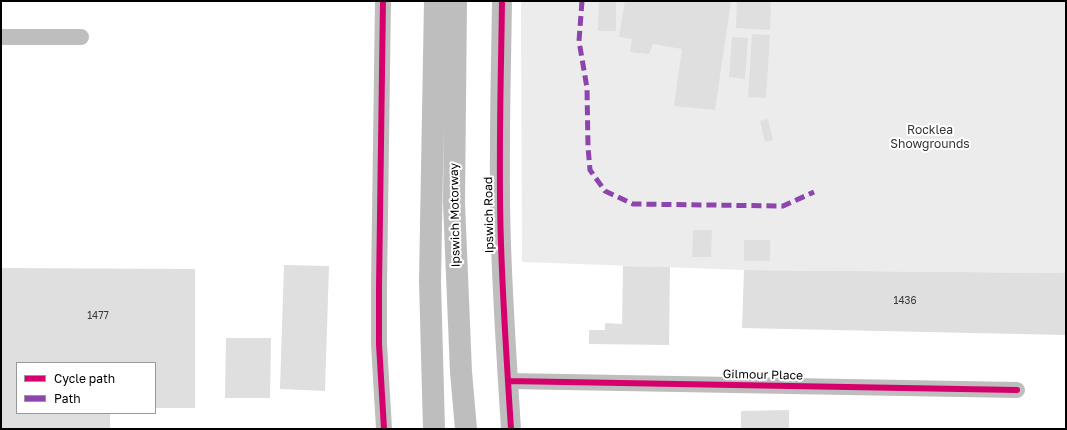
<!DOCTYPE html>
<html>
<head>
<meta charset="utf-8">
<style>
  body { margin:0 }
  #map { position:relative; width:1067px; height:430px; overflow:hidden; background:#fff; font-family:"Golos Text",sans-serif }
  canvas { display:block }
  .frame { position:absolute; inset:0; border:2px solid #000; pointer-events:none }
  .legend { position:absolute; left:16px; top:362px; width:140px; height:52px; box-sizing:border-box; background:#fff; border:1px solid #999; margin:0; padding:5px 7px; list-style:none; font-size:12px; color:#000 }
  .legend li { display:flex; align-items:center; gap:8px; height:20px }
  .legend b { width:20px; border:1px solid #999 }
</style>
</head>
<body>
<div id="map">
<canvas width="1067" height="430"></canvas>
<div class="frame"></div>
<ul class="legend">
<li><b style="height:5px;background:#d6006c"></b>Cycle path</li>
<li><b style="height:5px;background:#8e44ad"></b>Path</li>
</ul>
</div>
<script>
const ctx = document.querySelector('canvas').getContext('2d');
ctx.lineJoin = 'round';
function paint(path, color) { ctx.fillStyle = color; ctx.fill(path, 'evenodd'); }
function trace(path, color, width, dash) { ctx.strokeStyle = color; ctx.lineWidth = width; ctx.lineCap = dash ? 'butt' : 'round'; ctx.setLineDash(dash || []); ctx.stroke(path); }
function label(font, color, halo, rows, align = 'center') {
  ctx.font = font + ' "Golos Text",sans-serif'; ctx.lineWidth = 4; ctx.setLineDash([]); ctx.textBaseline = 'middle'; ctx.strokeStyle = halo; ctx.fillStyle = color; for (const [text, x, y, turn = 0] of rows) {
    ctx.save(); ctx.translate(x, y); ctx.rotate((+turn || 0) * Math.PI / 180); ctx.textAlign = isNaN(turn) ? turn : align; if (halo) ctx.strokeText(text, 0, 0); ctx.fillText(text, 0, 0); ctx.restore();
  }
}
paint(new Path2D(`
  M521,1h545v272l-322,-3 -222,-8z`), '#ececec');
paint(new Path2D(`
  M599,1h17v30h-18z
  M625,1h106l-16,109 -41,-4 8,-57 -29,-5 -4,10 -19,-2 2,-13 -13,-2z
  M771,1l-1,29 -34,-2 1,-26z
  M752,34l18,1 -4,63 -18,-1z
  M732,37l16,1 -3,41 -16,-2z
  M768,119l5,21 -8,2 -5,-21z
  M693,230h19l-1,27h-19z
  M744,240h26v21h-26z
  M284,265l45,1 -4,125 -45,-2z
  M623,266l47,1 -1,78 -80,-1v-14h16v-7l17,1z
  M1,268l194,1v139h-40v-45h-138v50h93v16h-109z
  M744,270l322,3v62l-324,-7z
  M226,338h45l-1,60h-45z
  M789,410v19h-48v-18z`), '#dfdfdf');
trace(new Path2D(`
  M383,1l-4,286v57l5,85
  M1,37h80
  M508,381l509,9`), '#bebebe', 16);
trace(new Path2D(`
  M502,1c-1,81 -4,162 -1,243 2,62 6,123 10,185`), '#bebebe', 20);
trace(new Path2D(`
  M456,1l-2,202 7,169 5,57
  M434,429l-4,-148 5,-280`), '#bebebe', 22);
trace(new Path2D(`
  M582,1l-3,40 8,47 1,59 2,23 15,21 28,13 150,2 31,-14`), '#8e44ad', 5, [10, 5]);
trace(new Path2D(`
  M383,1l-4,286v57l5,85
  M502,1c-1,81 -4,162 -1,243 2,62 6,123 10,185
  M508,381l509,9`), '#d6006c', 6);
label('10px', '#383838', null, [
  ["1436",905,301],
  ["1477",98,316]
]);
label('12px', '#333', '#fff', [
  ["Rocklea",930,130],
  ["Showgrounds",930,144]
]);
label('12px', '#000', '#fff', [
  ["Ipswich Motorway",455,215,-91],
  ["Ipswich Road",489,215,-91],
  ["Gilmour Place",763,375,1]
]);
</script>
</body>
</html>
